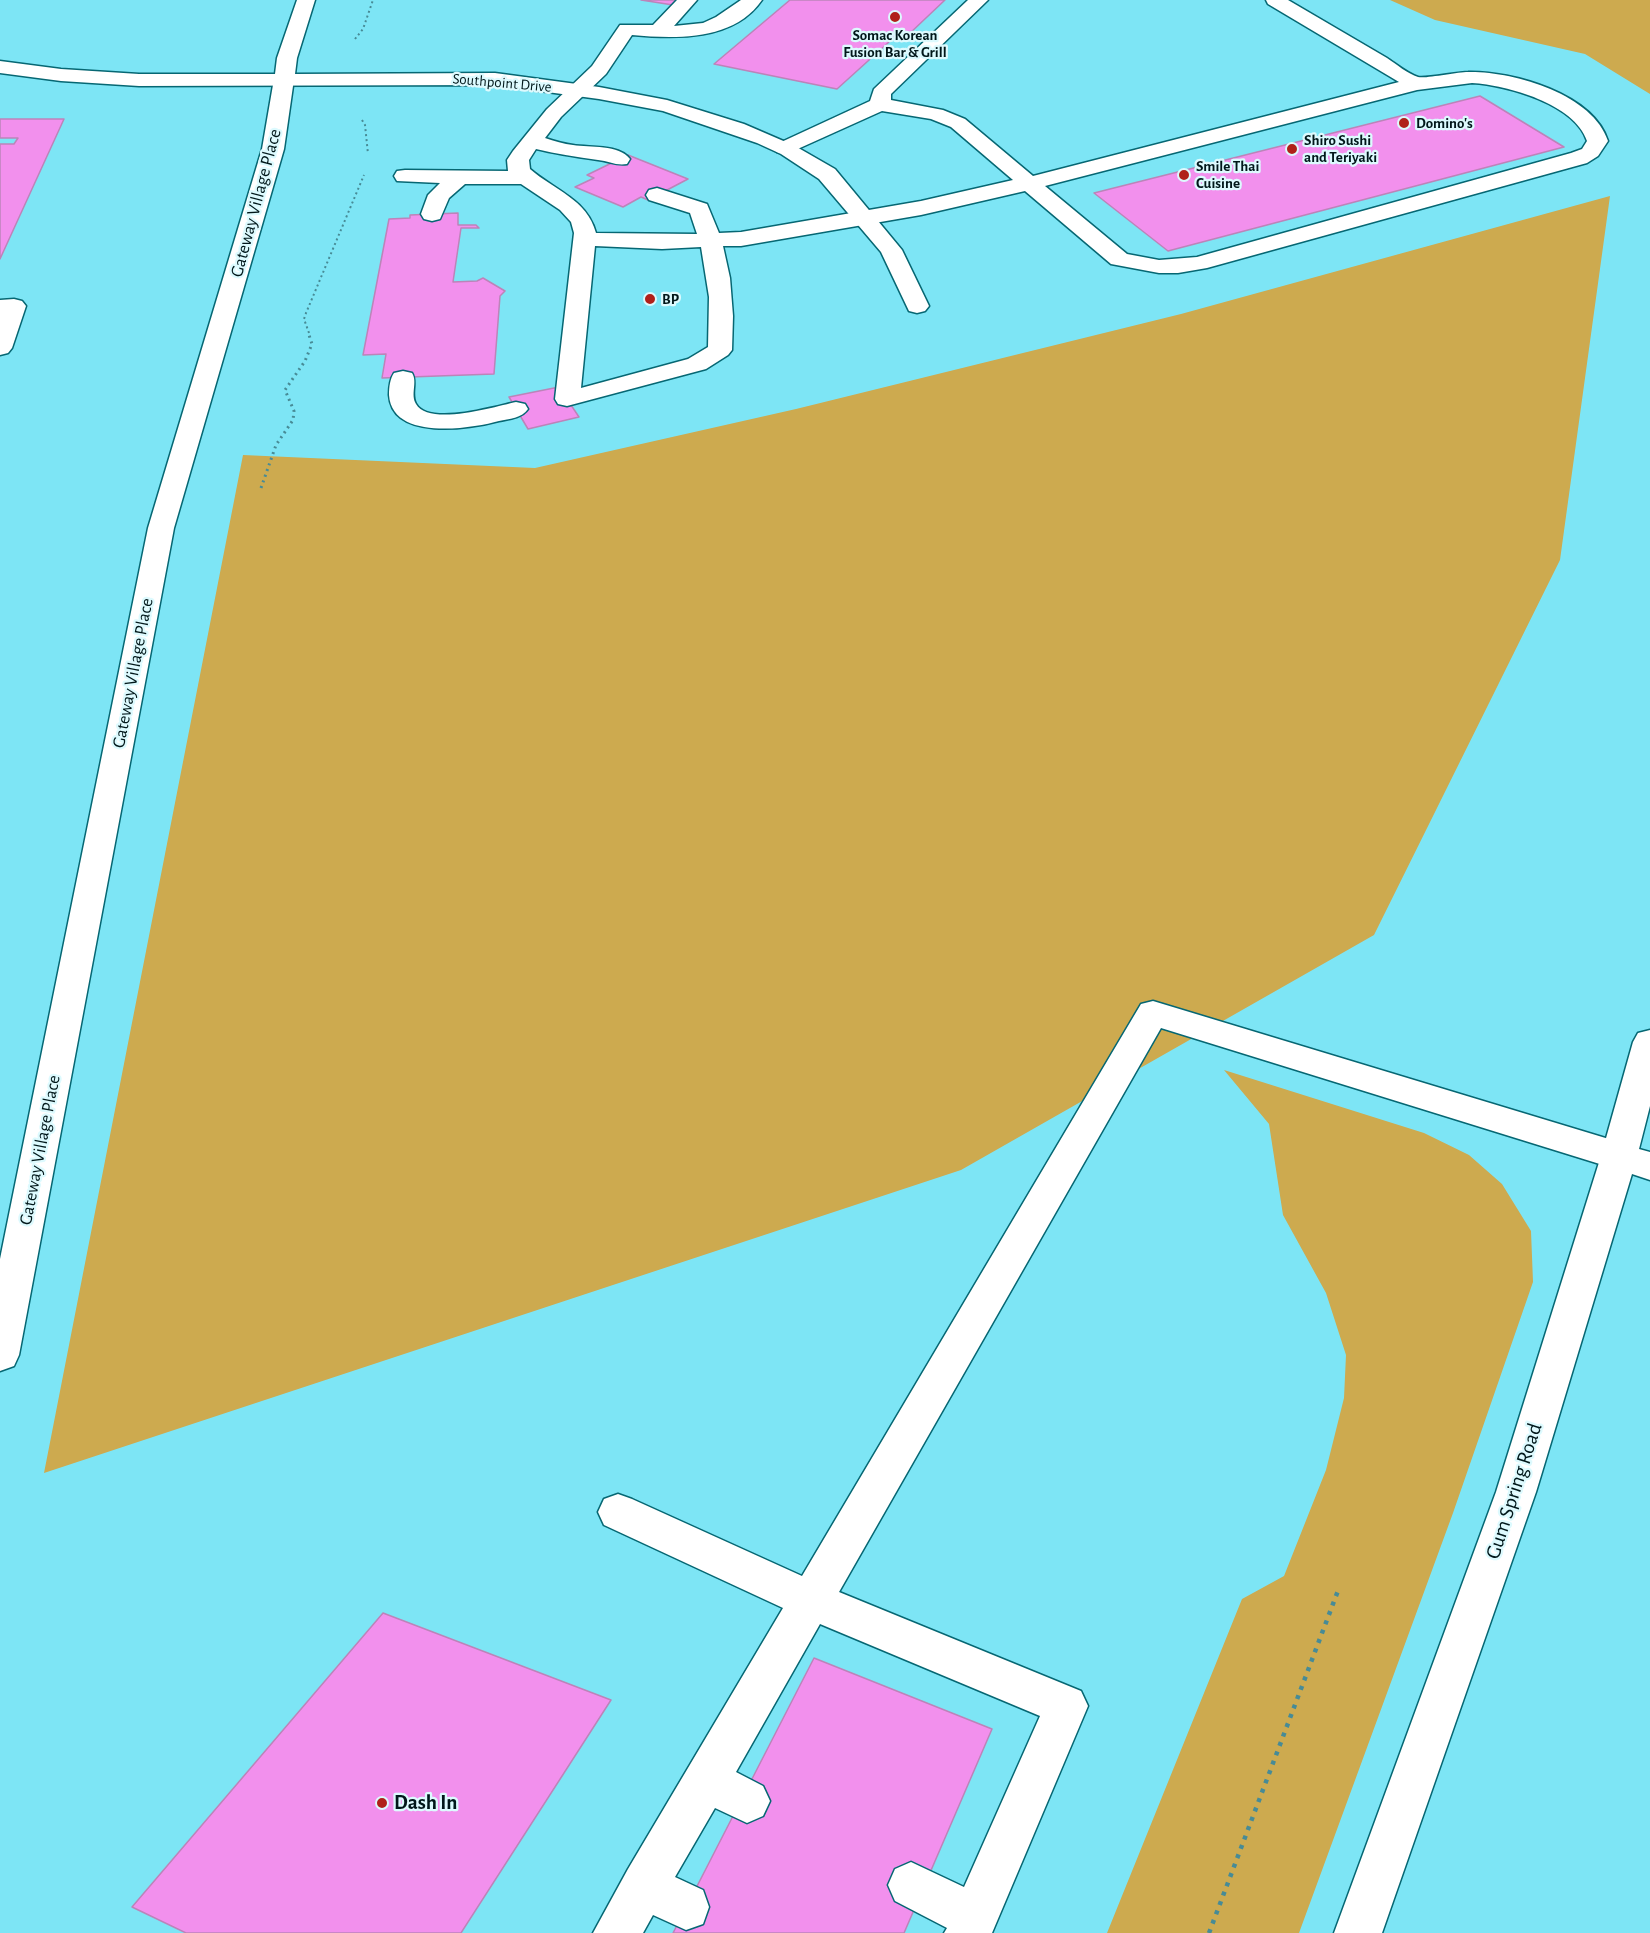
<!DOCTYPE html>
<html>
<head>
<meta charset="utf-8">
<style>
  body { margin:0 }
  canvas { display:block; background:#7de5f5 }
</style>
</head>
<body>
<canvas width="1650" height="1933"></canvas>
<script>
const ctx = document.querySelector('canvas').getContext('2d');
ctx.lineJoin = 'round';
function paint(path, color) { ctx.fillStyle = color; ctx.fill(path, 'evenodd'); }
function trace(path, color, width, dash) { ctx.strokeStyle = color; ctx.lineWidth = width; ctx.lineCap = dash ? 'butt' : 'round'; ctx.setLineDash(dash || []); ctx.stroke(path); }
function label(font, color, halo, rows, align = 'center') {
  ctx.font = font + ' "Alegreya Sans",sans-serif'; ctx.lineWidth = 4.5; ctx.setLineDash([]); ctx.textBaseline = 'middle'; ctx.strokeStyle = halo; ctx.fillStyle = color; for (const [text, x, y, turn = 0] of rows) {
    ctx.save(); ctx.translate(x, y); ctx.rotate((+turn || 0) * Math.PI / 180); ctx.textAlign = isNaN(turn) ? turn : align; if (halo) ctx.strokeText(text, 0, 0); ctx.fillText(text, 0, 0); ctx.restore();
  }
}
paint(new Path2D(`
  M1390,0h260v94l-65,-40 -150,-34z
  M1610,196l-50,364 -186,375 -413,235 -917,303 199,-1018 292,13 261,-59 385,-95z
  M1224,1070l200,63 45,22 33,29 29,47 2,51 -80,231 -154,420h-192l135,-334 42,-23 42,-106 18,-72 2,-43 -20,-62 -43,-78 -14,-91z`), '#cdaa4f');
const building = new Path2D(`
  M641,0h37l-5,5z
  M790,0h155l-37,35 -9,-2 -62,56 -123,-25z
  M1480,96l84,51 -396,104 -74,-58z
  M0,119h64l-64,140v-115h14l4,-6h-18z
  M628,155l60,24 -40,21 -7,-3 -18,10 -48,-20 19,-9 -7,-3z
  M458,213v12h18l3,3h-18l-8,54 24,-1 6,-3 22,13 -5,5 -6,78 -112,4 4,-24 -23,1 26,-136 21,-1v-3z
  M559,387l20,30 -51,12 -19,-32z
  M383,1613l228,87 -150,233h-275l-54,-26z
  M814,1658l178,71 -88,204h-231z`);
paint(building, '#f290ed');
trace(building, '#bc84b9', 1.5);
const lane = new Path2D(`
  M677,0h20l-23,26 29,-3 13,-6 25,-17h21c-28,41 -86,39 -130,35l-26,39 -45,43 -16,21c9,3 19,6 28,7 17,3 46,-1 57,14l-3,5c-11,2 -18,-3 -29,-4 -21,-3 -41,-6 -62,-11l-7,11 1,9c24,21 57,30 66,64l101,1 -7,-21 -41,-13 -3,-5 3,-5 8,-2 50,16 12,29 22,-1 180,-31 92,-21 -62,-53 -20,-8 -49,-8 -91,41 -7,2 -7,-2 -4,-4 4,-4 93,-43 4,-12 94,-89h20l-97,94v6l52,10 22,9 68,57 366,-94 -131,-78 -2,-4h22c33,19 66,39 99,58 9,6 21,16 31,19 7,2 39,-5 50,-5 45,-1 125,22 140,69l-10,15 -11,7 -380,105 -29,5h-19l-48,-9 -86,-73 -104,24 -180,31h-18l7,32 3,38 -1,34 -4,5 -22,14 -139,37 -9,-2 -3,-5 19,-166 -3,-11 -11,-12 -39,-26h-56l-16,14 -9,21 -8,2 -8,-2 -3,-5 7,-19 12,-12 -43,-2 -3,-5 3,-5 8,-1 103,1 -1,-11 6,-9 34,-42 45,-43 28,-41h33zM1472,83c35,2 103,21 115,58l-5,8 -11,4 -374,104 -38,3 -32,-6 -82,-68 372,-96zM595,246l67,3 39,-2 8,50 -1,50 -20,12 -107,29z
  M284,73l7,2 3,4 -10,70 -110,379 -155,827 -5,11 -14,5v-112l148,-731 114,-379 12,-70 3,-4z
  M403,371l9,2c6,9 -2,21 4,31 13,23 81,2 100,-2l9,2 3,5c-6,9 -19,10 -29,12 -29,8 -107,20 -110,-26 0,-8 1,-16 5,-22z
  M1153,1001l479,145 5,10 -5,10 -13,4 -458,-142 -322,564 242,99 7,15 -96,227h-48l3,-5 -52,-27 -7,-16 7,-16 16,-7 53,25 76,-171 -220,-92 -84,148 27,14 7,15 -7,15 -16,7 -32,-15 -40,69 28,13 6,17 -6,17 -17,6 -33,-15 -10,18h-50l35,-64 155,-261 -179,-83 -6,-13 6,-13 14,-5 14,5 170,77 339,-572z`);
const street = new Path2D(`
  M297,0h18l-18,58 -2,16 200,-1 104,14 68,13 77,24 51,22 40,23 67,81 27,56 -4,5 -8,2 -8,-2 -28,-59 -62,-73 -38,-25 -24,-11 -94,-32 -64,-12 -104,-14 -356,1 -78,-5 -61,-8v-12l61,8 78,5h136l2,-16z
  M14,299l8,2 4,5 -14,42 -4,5 -8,2v-55z`);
const secondary = new Path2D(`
  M1650,1030v76l-11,43 11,3v28l-18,-6 -96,318 -154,441h-48l162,-441 105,-336 32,-114 5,-9z`);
trace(lane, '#066773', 3);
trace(street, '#066773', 3);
trace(secondary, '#066773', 3);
trace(new Path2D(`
  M355,39l8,-10 10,-29
  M362,120l3,5 3,29
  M309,333l-5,-14 2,-6 58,-138`), '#478b96', 2, [2, 3]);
trace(new Path2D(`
  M261,488l15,-43 17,-25 1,-9 -9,-21 20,-29 7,-17 -4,-12`), '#478b96', 3, [2, 4]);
trace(new Path2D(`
  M1209,1933l130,-345`), '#478b96', 4.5, [4, 6]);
paint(lane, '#fff');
paint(street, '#fff');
paint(secondary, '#fff');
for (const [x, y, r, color] of [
  [895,17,6,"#b0201a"],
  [1404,123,6,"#b0201a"],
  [1292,149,6,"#b0201a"],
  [1184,175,6,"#b0201a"],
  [650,299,6,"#b0201a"],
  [382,1803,6,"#b0201a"]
]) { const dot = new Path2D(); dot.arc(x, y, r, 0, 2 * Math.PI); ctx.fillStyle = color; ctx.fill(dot); trace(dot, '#ddfafe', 2); }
label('bold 15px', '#01171a', '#ddfafe', [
  ["Somac Korean",895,35,"center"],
  ["Fusion Bar & Grill",895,52,"center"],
  ["Domino's",1416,123],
  ["Shiro Sushi",1304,140],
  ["and Teriyaki",1304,157],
  ["Smile Thai",1196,166],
  ["Cuisine",1196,183],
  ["BP",662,299]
], 'left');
label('15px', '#01171a', '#ddfafe', [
  ["Southpoint Drive",502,83,5]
]);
label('18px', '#01171a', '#ddfafe', [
  ["Gateway Village Place",256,203,-75],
  ["Gateway Village Place",133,673,-79],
  ["Gateway Village Place",40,1150,-79]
]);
label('21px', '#01171a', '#ddfafe', [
  ["Gum Spring Road",1514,1491,-72]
]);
label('bold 21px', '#01171a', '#ddfafe', [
  ["Dash In",394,1803]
], 'left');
</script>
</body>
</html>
